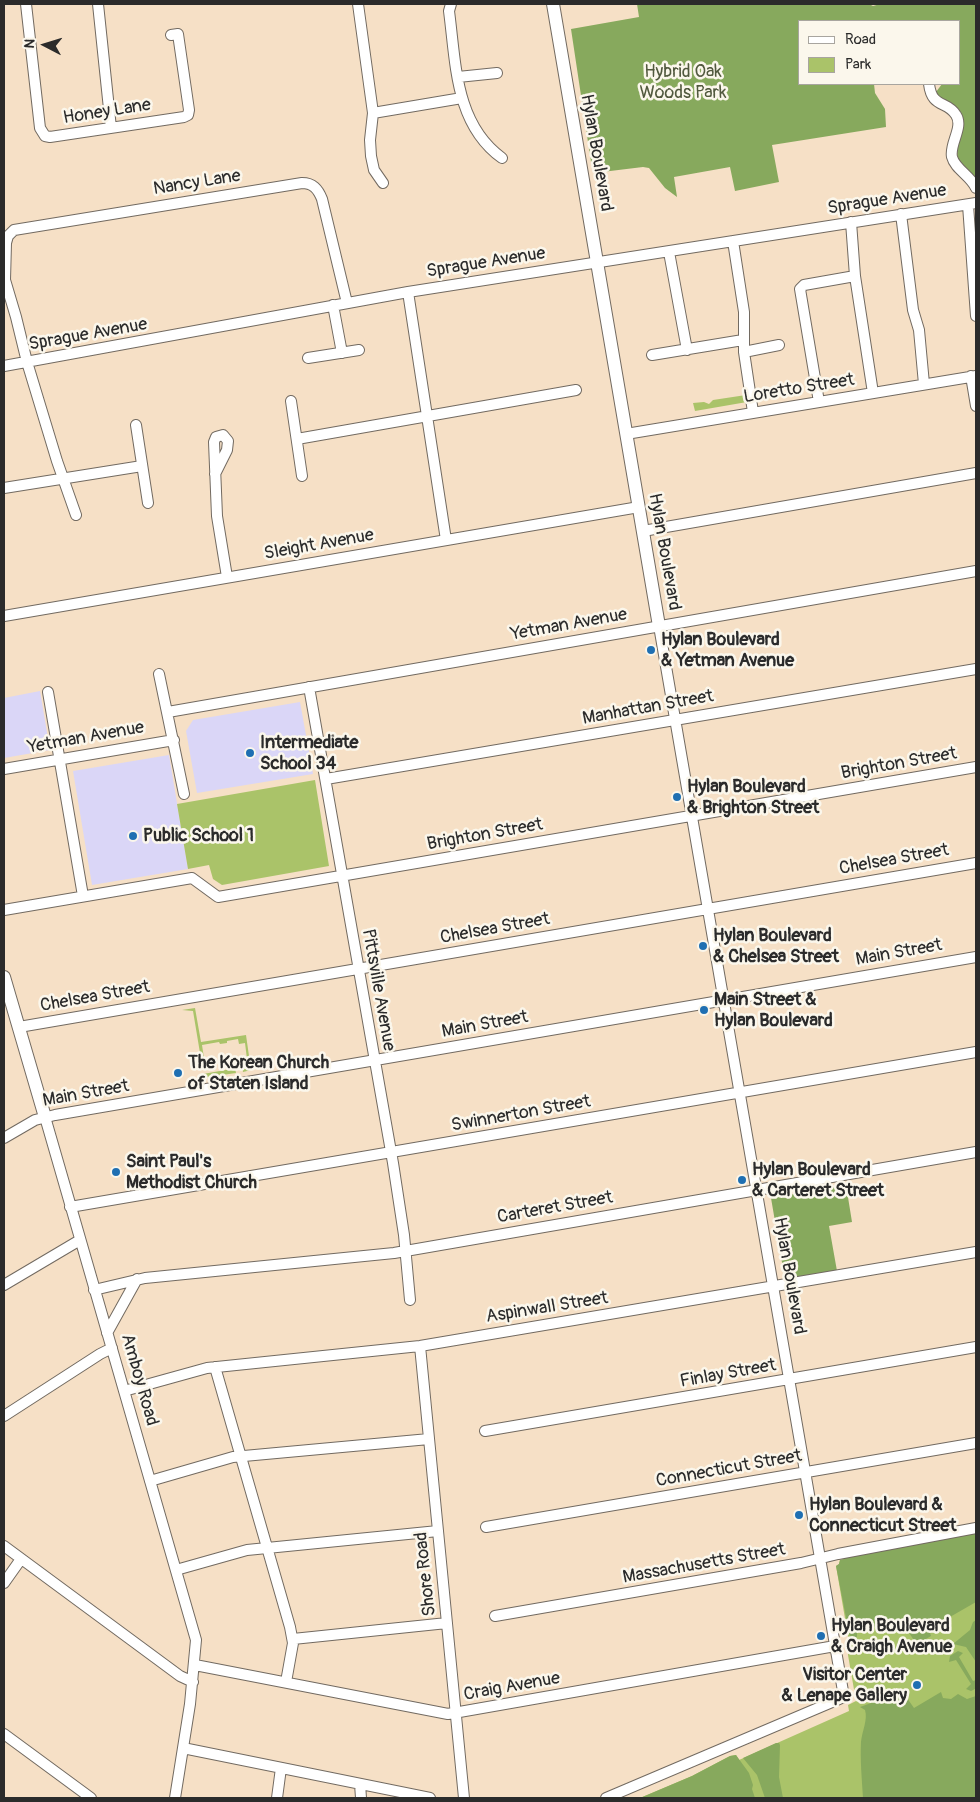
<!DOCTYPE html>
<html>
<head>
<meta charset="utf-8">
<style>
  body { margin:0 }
  #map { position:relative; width:980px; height:1802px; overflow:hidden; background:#f6e0c6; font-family:Pangolin,sans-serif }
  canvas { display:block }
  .frame { position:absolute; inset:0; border:5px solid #2b2b2b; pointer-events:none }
  .legend { position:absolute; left:798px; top:20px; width:162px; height:65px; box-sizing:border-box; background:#fbf7ec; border:1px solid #a8a59f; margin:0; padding:6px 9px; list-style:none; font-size:15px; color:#2b2b2b }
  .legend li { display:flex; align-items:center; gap:10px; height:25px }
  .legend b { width:25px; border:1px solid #a8a59f }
  .north { position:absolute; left:20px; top:20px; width:50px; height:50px; -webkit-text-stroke:4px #fbf7ec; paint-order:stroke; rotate:275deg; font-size:14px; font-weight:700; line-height:20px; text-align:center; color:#2b2b2b }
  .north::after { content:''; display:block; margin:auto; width:18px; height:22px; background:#2b2b2b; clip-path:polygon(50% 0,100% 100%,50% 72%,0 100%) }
</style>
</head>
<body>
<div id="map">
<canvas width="980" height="1802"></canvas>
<div class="frame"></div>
<ul class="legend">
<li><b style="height:6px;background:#fff"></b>Road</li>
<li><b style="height:14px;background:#aac369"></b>Park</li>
</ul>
<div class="north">N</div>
</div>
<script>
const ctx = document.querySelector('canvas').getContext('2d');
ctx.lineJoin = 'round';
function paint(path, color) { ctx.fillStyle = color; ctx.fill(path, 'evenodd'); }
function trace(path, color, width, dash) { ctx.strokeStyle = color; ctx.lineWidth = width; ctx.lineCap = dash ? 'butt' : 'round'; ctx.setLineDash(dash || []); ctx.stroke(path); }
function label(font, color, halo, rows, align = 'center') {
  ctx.font = font + ' Pangolin,sans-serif'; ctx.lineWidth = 5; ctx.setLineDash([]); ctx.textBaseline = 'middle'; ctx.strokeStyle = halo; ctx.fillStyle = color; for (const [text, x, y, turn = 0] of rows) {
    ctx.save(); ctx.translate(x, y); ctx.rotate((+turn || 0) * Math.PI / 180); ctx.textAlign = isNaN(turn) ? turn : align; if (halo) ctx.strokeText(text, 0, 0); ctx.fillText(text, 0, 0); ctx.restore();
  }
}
paint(new Path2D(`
  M40,691l10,59 -46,8v-60z
  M300,702l13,72 -116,19 -11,-62 7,-11z
  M169,755l19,114 -96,16 -19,-114z`), '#dad6f7');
paint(new Path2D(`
  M746,395l1,7 -52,9 -2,-8 11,-1 5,2 4,-4z
  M315,780l14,86 -107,19 -9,-6 -4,-14 -21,4 -11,-65z
  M195,1008l6,34 45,-7 5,35 -8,2 -2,-11 6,-2 -2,-16 -6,1 -1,-5 -11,2v2l-7,1 -1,-2 -17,3 2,13 -3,1 -8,-48 -11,-1z
  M231,1063h3l2,10 -35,5 2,-4 28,-5z
  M976,1532v266h-336l52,-22 38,-20 6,-1 3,5 110,-49 -1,-6 8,-4 -8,-46v-19l-12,-70 3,-2 1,-4 4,-1v-2z`), '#aac369');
paint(new Path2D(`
  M637,4h232l4,2 7,-2h96v176c-5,-6 -15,-13 -18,-22 -4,-14 10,-29 4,-43 -4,-12 -22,-13 -26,-23l6,-8h17v-63h-160v63h75l1,9 10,16 1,18 -114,18 7,37 -44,9 -5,-24 -56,10 3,20 -12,-9 -16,-20 -6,-1 -41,5 -4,-2 -7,-8 -20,-133 68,-12z
  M846,1185l6,37 -23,4 8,45 -52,9 -14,-82z
  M976,1532v70l-47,27 2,7 -12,7h-3l-7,-10 -13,-3 -1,-6 -38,5v8l-7,1 -14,-72 3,-2 1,-4 4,-1v-2z
  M976,1620v42l-10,-15 -13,-3 17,-14 3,-8z
  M958,1651l5,2 -4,4 14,24 3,-1 -1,9 -4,2 -5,-2 5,-5 -15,-24 -7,2 1,-6z
  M900,1688l14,20 27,-16 2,6 8,1 7,-5 9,5 9,-3v102h-113c-1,-18 -3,-38 -2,-56 1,-11 7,-22 4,-32l-5,-3 25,-9z
  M776,1743h3l1,2 -1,32 4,21h-18l-8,-23 -14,-17z
  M736,1755l13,18 4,12 -1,4 3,9h-115l52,-22 38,-20z`), '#87a95d');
const minor = new Path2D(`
  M26,4l14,124 5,8 5,1 134,-20 4,-2 1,-5 -11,-76 -7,1
  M98,4l13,124
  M358,4l15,109 -3,27 1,16 3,14 9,13
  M451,4l-2,7c7,53 6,113 53,147
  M458,77l39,-4
  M929,84c3,25 18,16 27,31 8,12 -7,29 -4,42 3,12 19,19 24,31
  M373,113l89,-15
  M968,205l8,111
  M901,214l12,96 6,20 5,54
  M851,222l4,54 18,117
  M733,241l11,71v40l9,60
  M669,252l18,98
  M408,292l38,248
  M333,305l9,48
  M744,352l35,-7
  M652,355l91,-15
  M308,358l51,-8
  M4,366l404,-74 568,-89
  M971,376l5,30
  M291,401l11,75
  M819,402l-19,-113 4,-4 51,-9
  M136,425l12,78
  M626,434l350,-58
  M297,439l279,-49
  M215,474l12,-24 1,-9 -5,-6 -7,2 -2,5 3,74 10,61
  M4,488l138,-22
  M76,515l-19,-54 -30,-99 -11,-45 -11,-37 1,-37 2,-7 6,-6 288,-47c11,0 16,6 20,16l25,104
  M643,531l333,-58
  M4,616l635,-109
  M159,674l25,120
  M309,687l84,476 11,72 6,65
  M48,692l35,204
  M168,712l808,-141
  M4,769l170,-29
  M326,779l650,-110
  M4,910l188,-32 26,19 758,-130
  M19,1027l957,-164
  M45,1117l151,523 -6,64 -15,94
  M4,1138l31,-18 20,-5 921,-158
  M70,1207l906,-155
  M4,1285l76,-45
  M94,1290l51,-12 249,-25 582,-101
  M107,1333l30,-54
  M420,1346l44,452
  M215,1367l75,260 3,16 -7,39
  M124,1391l83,-23 213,-22 556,-94
  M4,1416l96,-62 12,-6
  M485,1431l491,-84
  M150,1481l83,-24 196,-18
  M486,1527l490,-84
  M4,1546l176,130 13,6
  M176,1570l71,-20 191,-19
  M4,1583l17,-24
  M495,1616l306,-53 37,-9 138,-26
  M293,1639l154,-16
  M195,1665l253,49 387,-68
  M4,1734l87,64
  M183,1748l247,50
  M360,1784l1,14
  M277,1798l4,-30
  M606,1798l238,-101 -185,-1071`);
const major = new Path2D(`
  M553,4l106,622
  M4,977l41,140`);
trace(minor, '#726a61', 12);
trace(major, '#726a61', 14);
trace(minor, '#fff', 10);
trace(major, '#fff', 12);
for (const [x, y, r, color] of [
  [651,650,5,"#1f6fb2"],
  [250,753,5,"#1f6fb2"],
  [677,797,5,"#1f6fb2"],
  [133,836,5,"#1f6fb2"],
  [703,946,5,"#1f6fb2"],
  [704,1010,5,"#1f6fb2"],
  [178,1073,5,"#1f6fb2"],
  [116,1172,5,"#1f6fb2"],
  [742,1180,5,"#1f6fb2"],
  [799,1515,5,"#1f6fb2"],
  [821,1636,5,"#1f6fb2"],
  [917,1685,5,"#1f6fb2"]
]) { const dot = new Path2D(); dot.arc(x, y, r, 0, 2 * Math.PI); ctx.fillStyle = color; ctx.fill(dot); trace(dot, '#fbf7ec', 2); }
label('18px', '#51593e', '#fbf7ec', [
  ["Hybrid Oak",683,72],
  ["Woods Park",683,93]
]);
label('18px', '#2b2b2b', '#fbf7ec', [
  ["Honey Lane",107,112,-9],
  ["Hylan Boulevard",596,153,80],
  ["Nancy Lane",197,183,-9],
  ["Sprague Avenue",887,200,-9],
  ["Sprague Avenue",486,263,-9],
  ["Sprague Avenue",88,335,-10],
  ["Loretto Street",799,389,-9],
  ["Sleight Avenue",319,545,-10],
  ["Hylan Boulevard",664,552,80],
  ["Yetman Avenue",569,625,-10],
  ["Manhattan Street",648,708,-10],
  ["Yetman Avenue",86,738,-10],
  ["Brighton Street",899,764,-10],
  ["Brighton Street",485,835,-10],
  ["Chelsea Street",894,860,-10],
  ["Chelsea Street",495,929,-10],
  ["Main Street",899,953,-10],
  ["Pittsville Avenue",378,990,80],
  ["Chelsea Street",95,997,-10],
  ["Main Street",485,1025,-10],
  ["Main Street",86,1094,-10],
  ["Swinnerton Street",521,1114,-10],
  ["Carteret Street",555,1208,-10],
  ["Hylan Boulevard",789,1276,80],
  ["Aspinwall Street",547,1308,-9],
  ["Finlay Street",728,1374,-10],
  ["Amboy Road",139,1380,74],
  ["Connecticut Street",729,1469,-10],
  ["Massachusetts Street",704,1564,-10],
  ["Shore Road",426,1574,-96],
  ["Craig Avenue",512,1687,-10]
]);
label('bold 18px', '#2b2b2b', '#fbf7ec', [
  ["Hylan Boulevard",661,640],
  ["& Yetman Avenue",661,661],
  ["Intermediate",260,743],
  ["School 34",260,764],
  ["Hylan Boulevard",687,787],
  ["& Brighton Street",687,808],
  ["Public School 1",143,836],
  ["Hylan Boulevard",713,936],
  ["& Chelsea Street",713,957],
  ["Main Street &",714,1000],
  ["Hylan Boulevard",714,1021],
  ["The Korean Church",188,1063],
  ["of Staten Island",188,1084],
  ["Saint Paul's",126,1162],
  ["Methodist Church",126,1183],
  ["Hylan Boulevard",752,1170],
  ["& Carteret Street",752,1191],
  ["Hylan Boulevard &",809,1505],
  ["Connecticut Street",809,1526],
  ["Hylan Boulevard",831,1626],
  ["& Craigh Avenue",831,1647],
  ["Visitor Center",907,1675,"right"],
  ["& Lenape Gallery",907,1696,"right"]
], 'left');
</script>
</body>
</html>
